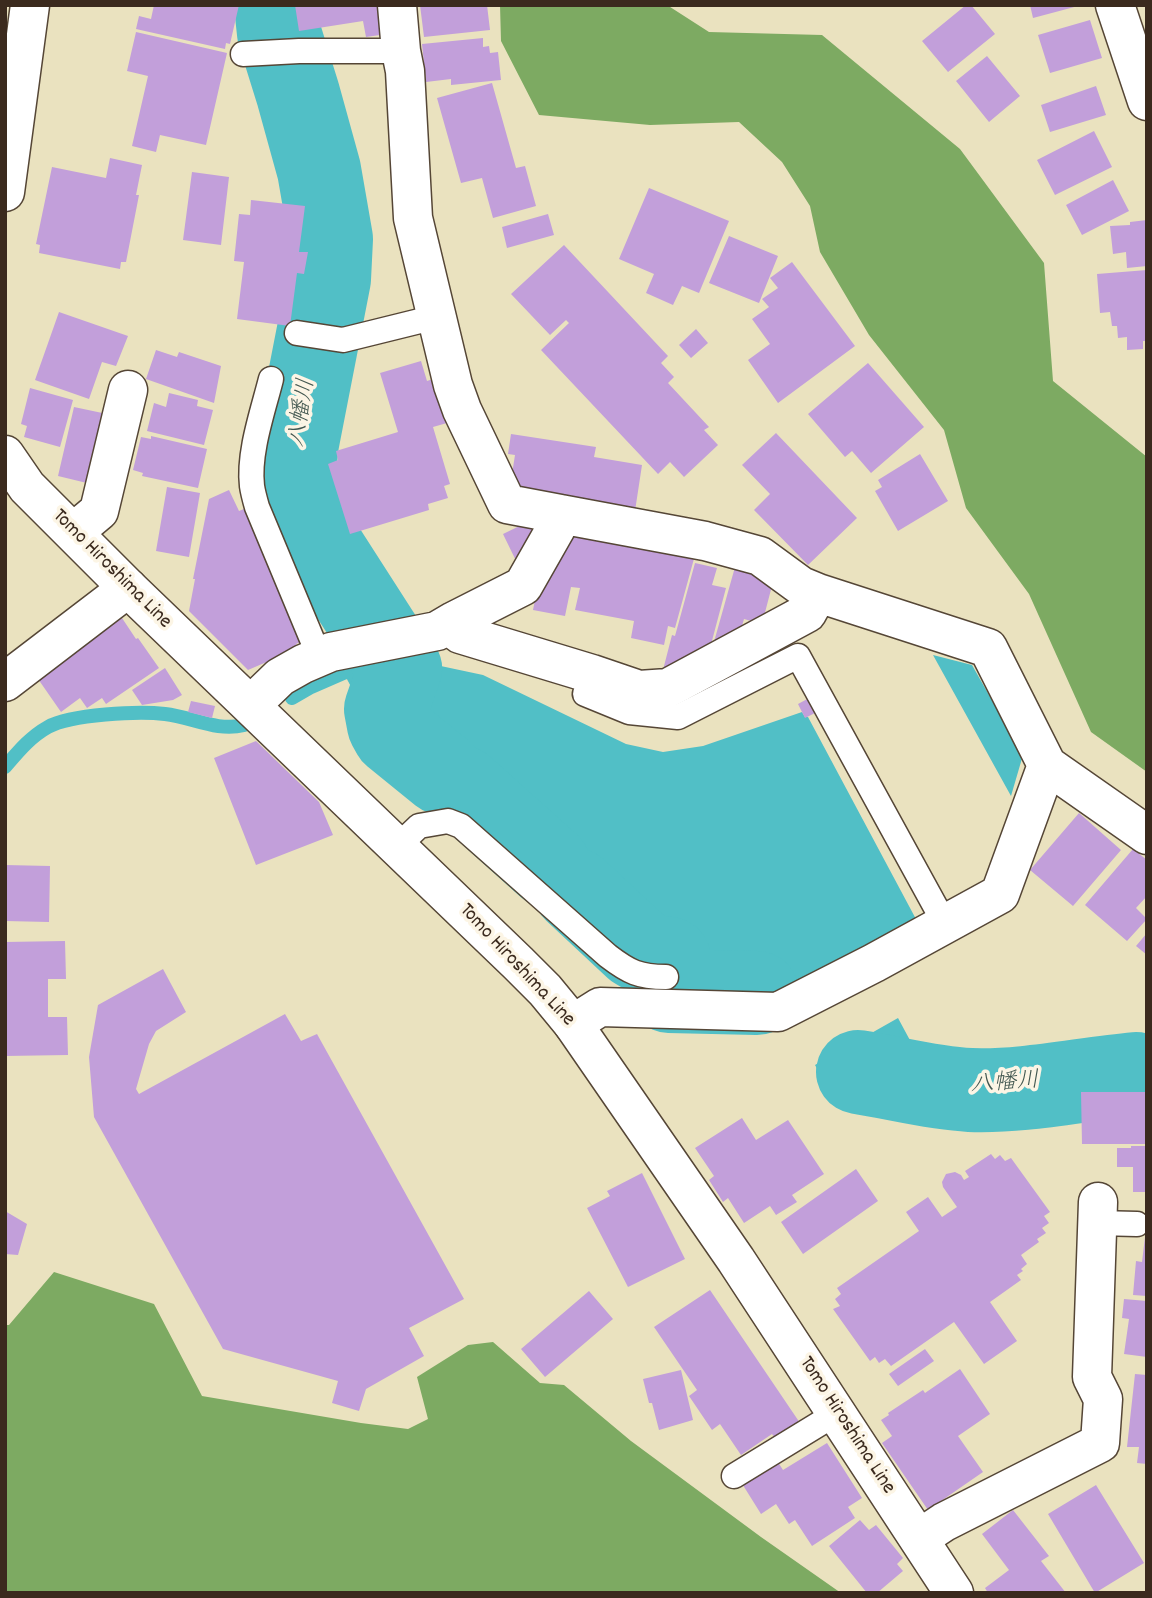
<!DOCTYPE html>
<html>
<head>
<meta charset="utf-8">
<style>
  body { margin:0 }
  #map { position:relative; width:1152px; height:1598px; overflow:hidden; background:#eae2bf; font-family:Dekko,sans-serif }
  canvas { display:block }
  .frame { position:absolute; inset:0; border:7px solid #3b2a1e; pointer-events:none }
</style>
</head>
<body>
<div id="map">
<canvas width="1152" height="1598"></canvas>
<div class="frame"></div>
</div>
<script>
const ctx = document.querySelector('canvas').getContext('2d');
ctx.lineJoin = 'round';
function paint(path, color) { ctx.fillStyle = color; ctx.fill(path, 'evenodd'); }
function trace(path, color, width, dash) { ctx.strokeStyle = color; ctx.lineWidth = width; ctx.lineCap = dash ? 'butt' : 'round'; ctx.setLineDash(dash || []); ctx.stroke(path); }
function label(font, color, halo, rows, align = 'center') {
  ctx.font = font + ' Dekko,"Klee One",sans-serif'; ctx.lineWidth = 7; ctx.setLineDash([]); ctx.textBaseline = 'middle'; ctx.strokeStyle = halo; ctx.fillStyle = color; for (const [text, x, y, turn = 0] of rows) {
    ctx.save(); ctx.translate(x, y); ctx.rotate((+turn || 0) * Math.PI / 180); ctx.textAlign = isNaN(turn) ? turn : align; if (halo) ctx.strokeText(text, 0, 0); ctx.fillText(text, 0, 0); ctx.restore();
  }
}
paint(new Path2D(`
  M500,5h167l42,27 113,3 138,114 84,114 9,118 94,76v315l-56,-40 -62,-138 -63,-86 -22,-78 -75,-95 -49,-83 -10,-46 -28,-44 -43,-40 -89,3 -111,-10 -38,-74z
  M54,1272l100,32 48,92 159,27 47,6 20,-10 -11,-42 51,-32 25,-3 47,41 24,2 67,56 130,96 80,56h-836v-268h4z`), '#7daa62');
paint(new Path2D(`
  M305,521l94,84 37,60 47,10 143,69 37,8 40,-6 99,-34 3,5h3l109,204 -129,69 -5,-7 -14,8 2,6 -98,-4v-39l-19,-2 -16,-9 -61,-55 14,-16 -38,-8 -90,-79 11,-13 -26,-3 -57,-45 -5,2 -24,-43 -22,-50z
  M933,655l39,10 51,90 -12,41z
  M898,1018l21,39 4,-2 10,21 15,4 23,10 -49,5 -31,-3 -69,-14 -7,-13z`), '#51bfc6');
trace(new Path2D(`
  M292,698l19,-11 39,-17 33,62 56,45
  M5,767c13,-15 25,-30 43,-40 23,-13 91,-16 117,-13 27,3 52,18 79,11
  M457,791l89,78
  M572,893l14,13 8,1`), '#51bfc6', 14);
trace(new Path2D(`
  M276,5l3,28 19,61 21,76 12,69 -2,40 -32,164 -3,28 3,31 8,19 95,148 -14,40 3,16 5,9 48,39
  M461,787l88,79
  M575,890l61,57 17,10 16,2v32l88,2
  M858,1072c38,6 74,16 112,18 55,2 111,-11 166,-16l11,3`), '#51bfc6', 84);
paint(new Path2D(`
  M154,5h85l-9,39 -4,-1 -1,6 -89,-20 3,-13 12,3z
  M295,5h76v2l7,-2 9,29 -21,3 -3,-16 -64,10z
  M420,5h67l3,25 -66,7z
  M966,5h5l24,29 -47,38 -26,-31z
  M1030,5h48v1l-45,12z
  M1090,20l12,38 -52,15 -12,-38z
  M136,32l91,21 -21,92 -46,-10 -4,17 -24,-6 16,-70 -21,-5z
  M483,38v9l6,-1 1,7 8,-1 3,28 -50,5v-6l-25,3 -4,-38z
  M987,56l33,40 -31,26 -33,-41z
  M492,83l24,85 9,-2 11,40 -43,12 -11,-40 -21,5 -24,-85z
  M1096,86l10,29 -56,17 -9,-27z
  M1094,131l18,36 -57,28 -18,-35z
  M110,158l32,7 -6,30h3l-13,67h-5l-1,7 -81,-16 1,-8 -4,-1 16,-77 54,11z
  M192,172l37,5 -8,68 -38,-5z
  M1113,180l16,31 -47,24 -16,-30z
  M649,188l80,33 -30,72 -17,-7 -9,19 -27,-12 8,-19 -35,-15z
  M251,200l54,6 -6,46h9l-4,22 -7,-1 -7,53 -53,-7 7,-57 -10,-1 5,-47 11,1z
  M548,214l6,21 -47,13 -5,-21z
  M1147,220v46l-20,2 -1,-16 -13,2 -3,-28 20,-1v-3z
  M729,236l49,20 -19,47 -50,-20z
  M564,245l104,111 -7,7 13,14 -6,6 41,44 -5,3 14,15 -34,32 -14,-15 -12,12 -117,-124 28,-27 -3,-3 -16,15 -39,-41z
  M792,262l63,84 -77,57 -30,-43 22,-16 -18,-25 17,-12 -7,-8 16,-11 -8,-10z
  M1147,270v71h-4v8l-16,1v-13l-9,1 -1,-12h-5l-2,-14 -10,1 -3,-39z
  M59,312l69,24 -12,30 -14,-4 -13,37 -54,-19z
  M696,329l12,14 -17,15 -12,-13z
  M156,350l21,7 2,-5 42,14 -7,37 -68,-24z
  M421,361l6,20 6,-2 14,44 -14,4 17,57 -6,2 4,12 -20,6 1,6 -79,24 -22,-70 10,-4 -2,-9 62,-19 -18,-59z
  M868,363l56,64 -53,46 -19,-22 -7,6 -37,-43z
  M30,388l43,12 -13,47 -36,-10 3,-11 -6,-2z
  M169,393l29,7 -1,6 16,4 -9,35 -57,-14 7,-28 12,4z
  M74,407l33,7 -16,70 -33,-8z
  M776,433l81,85 -49,47 -54,-55 16,-16 -28,-29z
  M511,434l85,13 -2,10 48,8 -7,46 -125,-24 5,-32 -7,-1z
  M151,436l56,13 -9,39 -56,-12 1,-3 -10,-3 8,-33 10,2z
  M920,454l28,47 -50,30 -23,-40 7,-4 -4,-7z
  M167,487l33,6 -11,64 -33,-6z
  M229,490l10,21 5,-2 58,132 -6,3 3,4 -51,22 -59,-59 6,-32h-2l16,-80z
  M536,518l7,15 -22,38 -18,-37z
  M566,522l129,33 -20,73 -7,-2 -4,19 -33,-7 3,-17 -59,-11 5,-22 -9,-1 -6,29 -32,-6 6,-30z
  M695,563l22,5 -5,17 14,3 -17,64 -46,18 9,-35 3,1z
  M735,567l39,11 -12,46 -18,-5 -5,17 -27,13z
  M122,618l14,21 2,-1 21,30 -53,36 -4,-6 -15,10 -7,-10 -19,14 -25,-36z
  M165,668l17,27 -9,5 -31,5 -10,-15z
  M811,697l8,14 -14,7 -7,-14z
  M191,701l24,5 -3,12 -24,-6z
  M256,741l63,61 14,33 -77,30 -42,-107z
  M1079,813l42,37 -48,56 -43,-36z
  M1133,849l14,11v36l-11,12 11,11 -20,22 -42,-36z
  M5,865l45,1 -1,56 -44,-1z
  M1147,933v22l-11,-9z
  M65,941l1,38h-18v38h19l1,38 -63,1v-114z
  M163,969l23,43 -30,19 -7,13 -13,45 3,5 146,-80 16,27 16,-7 147,265 -55,29 15,28 -58,33 -7,22 -27,-8 6,-22 -115,-32 -129,-232 -5,-60 9,-52z
  M1081,1092h66v52h-65z
  M742,1118l14,22 32,-20 36,54 -32,21 5,7 -21,13 -6,-9 -26,17 -16,-25 -5,4 -14,-22 5,-4 -19,-28z
  M1131,1146h16v46h-14v-25h-16v-19h14z
  M991,1154l4,5 5,-4 5,6 6,-3 39,54 -6,4 5,7 -7,5 4,5 -9,6 2,3 -18,13 6,9 -6,5 2,2 -6,4 4,5 -31,22 27,39 -33,23 -30,-42 -63,44 -6,-7 -6,4 -4,-6 -5,4 -37,-52 7,-3 -5,-7 6,-5 -4,-6 82,-57 -13,-19 22,-15 14,20 15,-10 -14,-20 -1,-5 4,-8 9,-2 6,3 3,5 5,-3 -4,-6z
  M856,1169l22,32 -75,53 -22,-32z
  M642,1173l43,86 -57,28 -41,-79 23,-12 -3,-5z
  M5,1211l22,13 -9,31 -13,-1z
  M1145,1237l2,1v58l-14,-1 3,-34 6,1z
  M710,1290l90,133 -24,16 -4,-5 -31,21 -21,-31 -8,6 -23,-34 8,-6 -43,-63z
  M589,1291l24,28 -68,58 -24,-28z
  M1124,1299l23,2v56l-23,-3 5,-35 -7,-1z
  M925,1349l9,12 -36,25 -9,-12z
  M960,1369l30,45 -32,22 25,36 -55,38 -46,-67 10,-7 -11,-16 8,-5 -1,-2 35,-23 2,3z
  M681,1370l12,50 -34,10 -7,-27h-3l-6,-24z
  M1135,1374l12,1v89l-10,-1 2,-16h-12z
  M827,1443l35,55 -14,9 7,11 -43,28 -17,-26 -6,4 -13,-20 -15,10 -20,-32 35,-23 7,11z
  M1096,1485l48,78 -49,30 -47,-79z
  M1013,1510l36,46 -8,5 25,32h-78l-3,-5 24,-18 -27,-36z
  M860,1520l9,10 7,-5 27,33 -6,6 6,7 -26,22h-10l-38,-47z`), '#c29fda');
const lane = new Path2D(`
  M243,54l56,-3h102
  M297,333l46,7 93,-23
  M271,379c-8,32 -23,74 -19,107 1,7 3,14 5,21l62,149
  M592,674l-7,20 44,18 49,5 120,-61 147,268
  M398,846l21,-20 29,-5 13,5 147,130c21,16 31,21 58,21
  M1097,1223l40,1
  M734,1476l103,-63`);
const street = new Path2D(`
  M397,5l4,46 4,20 8,147 40,167 9,25 45,94 53,10 -4,14 -33,58 -69,35
  M1115,5l32,96
  M560,514l145,27 55,15 41,30 17,7
  M74,532l25,-21 29,-121
  M5,682l123,-94
  M251,705l29,-28 23,-13 28,-12 106,-21 17,-10 6,13 132,40 47,16 29,-2 139,-75 11,-20 170,55 59,117 100,70
  M573,1024l27,-17 178,5 96,-49 126,-69 47,-129
  M920,1538l24,-16 156,-79 3,-44 -11,-22 6,-175`);
const secondary = new Path2D(`
  M5,192l25,-187
  M5,455l22,32 101,101 390,375 27,27 28,34 163,236 218,333`);
trace(lane, '#554636', 27);
trace(street, '#554636', 41);
trace(secondary, '#554636', 41);
trace(lane, '#fff', 24);
trace(street, '#fff', 38);
trace(secondary, '#fff', 38);
label('21px', '#3b2a1e', '#fcf5e5', [
  ["Tomo Hiroshima Line",111,570,45],
  ["Tomo Hiroshima Line",516,966,47],
  ["Tomo Hiroshima Line",846,1426,57]
]);
label('italic 23px', '#425750', '#fcf5e5', [
  ["八幡川",304,413,-81],
  ["八幡川",1005,1085,-4]
]);
</script>
</body>
</html>
